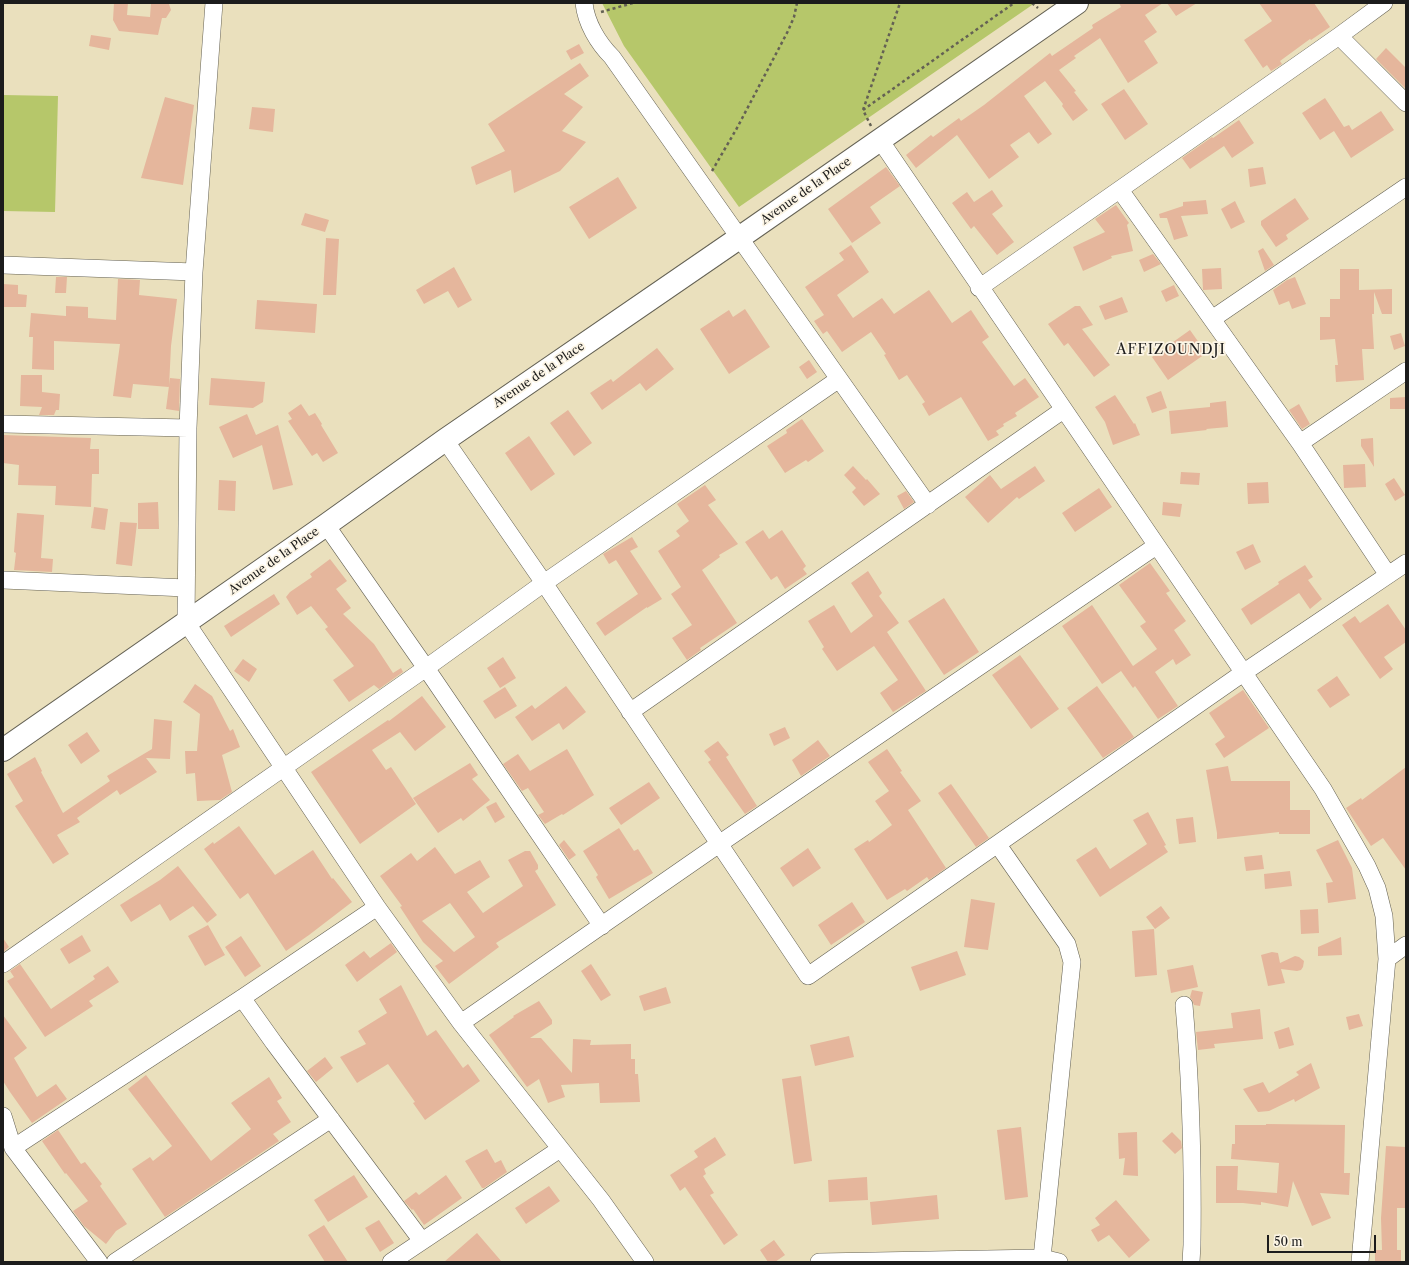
<!DOCTYPE html>
<html>
<head>
<meta charset="utf-8">
<style>
  body { margin:0 }
  #map { position:relative; width:1409px; height:1265px; overflow:hidden; background:#eae0bd; font-family:"Libre Caslon Text",serif }
  canvas { display:block }
  .frame { position:absolute; inset:0; border:4px solid #1c1c1c; pointer-events:none }
  .scale { position:absolute; left:1267px; top:1235px; width:109px; height:18px; box-sizing:border-box; border:2px solid #1c1c1c; border-top:0; padding-left:5px; font-size:12px; line-height:14px; white-space:nowrap; color:#1c1c1c; -webkit-text-stroke:3px #fcf5e5; paint-order:stroke }
</style>
</head>
<body>
<div id="map">
<canvas width="1409" height="1265"></canvas>
<div class="frame"></div>
<div class="scale">50 m</div>
</div>
<script>
const ctx = document.querySelector('canvas').getContext('2d');
ctx.lineJoin = 'round';
function paint(path, color) { ctx.fillStyle = color; ctx.fill(path, 'evenodd'); }
function trace(path, color, width, dash) { ctx.strokeStyle = color; ctx.lineWidth = width; ctx.lineCap = dash ? 'butt' : 'round'; ctx.setLineDash(dash || []); ctx.stroke(path); }
function label(font, color, halo, rows, align = 'center') {
  ctx.font = font + ' "Libre Caslon Text",serif'; ctx.lineWidth = 3.5; ctx.setLineDash([]); ctx.textBaseline = 'middle'; ctx.strokeStyle = halo; ctx.fillStyle = color; for (const [text, x, y, turn = 0] of rows) {
    ctx.save(); ctx.translate(x, y); ctx.rotate((+turn || 0) * Math.PI / 180); ctx.textAlign = isNaN(turn) ? turn : align; if (halo) ctx.strokeText(text, 0, 0); ctx.fillText(text, 0, 0); ctx.restore();
  }
}
paint(new Path2D(`
  M602,3h433l-296,204 -115,-161z
  M3,95l55,1 -3,116 -52,-1z`), '#b6c76a');
paint(new Path2D(`
  M114,3h14l-1,12 23,2 1,-14 18,1 2,6 -5,8h-4l-4,17 -39,-4 -6,-11z
  M1119,3h44l-18,12 12,17 -13,9 14,22 -30,20 -28,-45 -26,18 2,2 -17,12 17,21 -2,1 14,18 -15,11 -11,-15 1,-2 -18,-23 -21,15 28,38 -14,10 -9,-12 -19,13 9,12 -30,22 -32,-44 -41,33 -10,-13 25,-20 2,2 26,-19 2,3 23,-16 66,-52 2,3 41,-28 -1,-3 29,-18z
  M1167,3h30l-21,13z
  M1259,3h55l16,24 -19,13 -1,-1 -30,22 2,3 -11,7 -4,-6 -4,3 -19,-28 28,-19z
  M91,35l20,3 -2,12 -20,-4z
  M579,44l5,9 -13,7 -5,-9z
  M1386,48l20,20v21l-30,-30z
  M580,63l9,13 -25,18 19,13 -21,24 24,11 -15,17 -11,12 -46,22 -3,-23 -35,15 -5,-18 34,-16 -17,-27z
  M1124,89l24,35 -23,16 -24,-36z
  M165,97l29,8 -11,80 -42,-7z
  M1325,98l19,29 5,-2 3,5 29,-19 13,19 -43,28 -17,-27 -14,9 -18,-27z
  M252,107l23,2 -2,23 -24,-3z
  M1239,120l15,23 -22,15 -8,-12 -34,23 -8,-11 30,-21 1,1z
  M886,167l14,19 -30,21 11,16 -29,20 -24,-34z
  M1263,167l3,17 -16,3 -2,-18z
  M618,177l19,31 -48,31 -20,-32z
  M992,190l11,16 -11,8 22,28 -17,13 -23,-29 -3,3 -19,-26 15,-11 7,10z
  M1295,198l14,21 -23,16 2,4 -12,8 -15,-22v-4z
  M1206,200l2,14 -27,2 7,20 -14,4 -7,-22h-7l-1,-4 24,-8v-4z
  M1235,201l10,21 -14,7 -10,-20z
  M1116,205l13,18 -2,2 6,26 -22,5 1,2 -29,13 -10,-24 32,-15 -10,-13z
  M305,213l24,7 -4,12 -24,-7z
  M326,238l13,1 -3,56h-13z
  M851,245l18,27 -32,23 16,23 29,-20 12,16 35,-24 23,33 19,-13 18,27 -7,5 32,44 11,-8 14,19 -24,16 2,3 -14,8 1,2 -8,5 3,4 -11,6 -27,-44 -32,19 -7,-12 3,-2 -18,-27 -8,5 -15,-25 2,-1 -15,-22 -29,20 -15,-21 -4,3 -9,-13 10,-6 -19,-28 39,-27 -5,-7z
  M1263,248l11,17 -9,6 -7,-20z
  M1153,254l8,10 -17,8 -5,-12z
  M454,267l18,33 -14,8 -10,-17 -24,13 -8,-14z
  M1221,268l1,21 -19,1 -1,-21z
  M1340,269h19v21l33,-1v25h-10l-8,-22v22h-2l2,35h-12l2,31 -28,2 -1,-17h3l-3,-26 -15,1v-23h10v-18h10z
  M56,277h11l-1,16h-11z
  M1295,277l11,27 -14,5 -3,-8 -10,4 -6,-15 14,-10z
  M118,279l22,1 -1,15 38,4 -6,47 -2,41 -36,-3 -2,14 -18,-2 7,-52 -66,-3v29l-22,-1 1,-32h-4l2,-24 35,3v-10l22,1v11l28,2z
  M3,284l15,1v9l9,1 -1,12h-23z
  M1174,285l5,11 -13,6 -5,-11z
  M1122,297l6,15 -23,8 -6,-14z
  M257,300l60,4 -2,29 -60,-4z
  M1075,306h5l13,19 -11,4 28,36 -16,12 -26,-34 -4,3 -16,-22z
  M745,309l25,38 -41,27 -29,-45 29,-19 4,7z
  M1190,330l12,17 3,7 -37,26 -16,-23z
  M1401,333l4,13 -11,4 -4,-14z
  M657,348l17,21 -28,22 -6,-8 -38,27 -12,-17 21,-14 2,3z
  M809,360l8,12 -10,7 -8,-12z
  M21,375h21v17l18,2 -1,16h-3l-2,5h-15l3,-8 -22,-1z
  M170,378l10,1 -1,32 -13,-2z
  M211,378l54,4 -2,20 -10,6 -44,-3z
  M1161,391l6,17 -15,5 -6,-16z
  M1115,395l19,29 1,-1 5,12 -27,10 -8,-23 -10,-15z
  M1406,397v12h-16v-11z
  M1226,401l2,26 -22,2 1,1 -36,4 -2,-23 41,-4v-4z
  M301,404l8,12 6,-3 7,11 -1,1 17,28 -15,9 -6,-9 -5,3 -24,-35 4,-2 -4,-6z
  M1299,404l11,20 -8,5 -13,-19z
  M568,410l24,33 -18,13 -24,-33z
  M247,414l9,21 22,-10 15,60 -20,5 -11,-45 -29,13 -14,-31z
  M802,419l22,32 -16,11 -2,-2 -21,13 -18,-27 20,-13 -1,-3z
  M3,435l88,3 -1,11h9v25h-7l-1,33 -36,-2 1,-19 -38,-1 1,-20 -16,-2z
  M529,436l26,38 -24,17 -26,-38z
  M1373,438l1,29 -13,-21v-7z
  M1365,464l1,23 -22,1 -1,-23z
  M853,466l13,14 1,-1 13,15 -16,12 -12,-14 4,-4 -12,-13z
  M1035,466l10,15 -26,18 -2,-2 -29,26 -23,-26 25,-22 11,14z
  M1181,472l19,1 -1,12 -19,-1z
  M1394,478l11,17 -10,6 -10,-17z
  M219,480l17,1 -1,30 -17,-1z
  M1268,482l1,21 -21,1 -1,-21z
  M705,485l11,15 -8,5 30,39 -19,11 1,2 -18,13 35,53 -37,25 1,2 -14,10 -15,-22 20,-13 -21,-31 10,-7 -23,-36 22,-15 -4,-5 13,-10 -12,-17z
  M1099,488l13,19 -37,25 -13,-19z
  M906,491l8,11 -10,7 -7,-13z
  M158,502l1,27h-21v-26z
  M1163,502l19,2 -2,13 -18,-2z
  M94,507l14,2 -3,21 -14,-2z
  M17,513l27,2 -3,43 12,1 -1,13 -38,-2 2,-17 -2,-1z
  M120,522l17,1 -5,43 -16,-2z
  M763,530l6,9 13,-9 24,36 -3,3 4,5 -22,15 -8,-13 -6,4 -26,-38z
  M632,537l6,10 -8,4 32,48 -15,9v-1l-42,29 -9,-13 42,-29 -22,-34 -7,4 -6,-10z
  M1253,544l8,18 -16,8 -9,-18z
  M330,559l17,22 -11,8 15,19 -8,6 31,30 19,29 8,-5 2,4 -24,17 -5,-4 -25,17 -16,-22 21,-14 -29,-37 3,-2 -17,-21 -14,9 -11,-18 4,-5 22,-15 -2,-3z
  M1150,563l20,28 -4,2 20,28 -12,9 17,25 -15,10 -3,-6 -18,13 23,34 -20,13 -23,-33 -2,2 -12,-17 -19,13 -40,-58 30,-21 41,61 24,-17 -17,-23 6,-4 -27,-37z
  M1305,565l8,12 -5,3 14,19 -12,10 -11,-16 -48,32 -10,-16 38,-25 -1,-2z
  M868,571l14,22 -3,3 20,27 -12,9 39,59 -33,21 -13,-19 18,-13 -24,-34 -37,25 -15,-22 2,-2 -16,-26 26,-16 17,28 22,-17 -22,-33z
  M274,594l6,10 -49,33 -7,-11z
  M944,598l35,54 -35,23 -36,-54z
  M1388,604l18,26v12l-22,15 9,12 -13,10 -38,-54 13,-9 5,7z
  M1020,655l39,54 -28,20 -39,-54z
  M503,657l13,21 -16,10 -13,-20z
  M243,659l14,10 -8,13 -15,-11z
  M1337,676l13,19 -20,13 -13,-18z
  M195,684l17,12 18,35 3,-2 7,18 -18,8 10,37 -12,8 -23,1 -2,-28 -9,1 -1,-23h12l3,-37 -17,-12z
  M566,686l20,26 -23,18 -4,-7 -27,18 -17,-24 17,-12 3,4z
  M1097,686l37,51 -31,21 -36,-50z
  M505,687l12,19 -22,13 -12,-18z
  M1243,690l26,38 -45,30 -9,-14 10,-7 -16,-24z
  M422,696l24,31 -31,24 -15,-19 -28,18 14,20 5,-3 25,37 -56,40 -49,-72 77,-52 1,1z
  M154,719l18,2 -2,38 -24,-1 11,14 -37,23 -3,-5 -40,28 3,4 -23,13 12,19 -16,10 -38,-58 8,-5 -16,-27 28,-17 7,14 -1,1 22,41 47,-32 -3,-5 45,-27z
  M785,727l5,11 -16,8 -5,-12z
  M87,732l13,19 -19,13 -13,-19z
  M818,740l12,16 -29,20 -9,-16z
  M718,741l11,14 -3,2 31,49 -12,8 -37,-52 3,-2 -7,-9z
  M567,749l27,46 -31,20 -1,-1 -17,10 -7,-9 6,-3 -16,-24 -6,3 -19,-27 15,-10 12,17z
  M887,749l15,22 -2,1 21,29 -13,9 38,58 -17,12 -2,-3 -20,14 -2,-2 -18,11 -33,-51 14,-9 1,2 23,-17 -17,-24 14,-10 -21,-29z
  M470,763l8,12 -6,4 18,21 -27,21 -2,-3 -23,15 -25,-35z
  M1228,766l3,15h59v29h20v24h-31v-2l-62,7v-6l-11,-63z
  M1406,767v103l-23,-32 -12,8 -25,-38 15,-10 1,2z
  M649,782l11,16 -39,27 -12,-17z
  M951,784l38,54 -13,9 -38,-54z
  M496,802l9,15 -10,6 -9,-16z
  M1148,812l18,33 -2,1 4,6 -68,45 -24,-37 20,-13 14,22 37,-25 -14,-24z
  M1193,817l3,25 -17,2 -3,-25z
  M239,826l36,49 38,-25 19,29 1,-1 19,24 -43,33 -23,16 -38,-58 -8,6 -36,-50 9,-7 1,2z
  M619,828l15,23 4,-2 15,24 -44,26 -13,-22 2,-2 -15,-24z
  M564,840l12,15 -7,5 -10,-15z
  M1338,840l14,28 4,31 -28,4 -2,-20 7,-1 -17,-32z
  M435,847l20,27 25,-14 10,17 -23,15 16,21 40,-27 -15,-26 17,-9h5l8,14v4l-3,2 21,34 -60,38 3,4 -50,37 -14,-18 8,-5 -20,-19 -23,-35 2,-1 -22,-30 31,-23 6,8zM450,903l25,34 -21,15 -32,-31z
  M808,848l13,20 -28,19 -13,-19z
  M1262,855l2,14 -18,2 -2,-14z
  M178,866l39,49 -10,8 -14,-17 -23,15 -10,-17 -29,18 -11,-17 40,-25z
  M1290,871l2,15 -27,3 -1,-15z
  M971,899l24,4 -7,47 -24,-3z
  M852,902l13,20 -34,23 -13,-20z
  M1161,906l9,12 -15,11 -9,-12z
  M1318,909l1,24 -18,1 -1,-24z
  M208,925l17,30 -20,11 -17,-30z
  M1154,929l3,46 -22,2 -3,-46z
  M82,935l9,16 -22,13 -9,-15z
  M241,936l20,30 -16,11 -20,-30z
  M1341,937l1,18 -24,1v-9z
  M3,938l6,9 -6,5z
  M391,943l6,9 -40,30 -12,-17 19,-14 6,7z
  M957,951l9,24 -46,16 -9,-24z
  M1272,952l6,1 2,10 15,-7 4,1 5,4 -1,6 -2,3 -4,1 -16,-2 4,14 -17,3 -7,-31z
  M20,964l31,45 44,-30 -2,-3 15,-10 11,16 -30,19 4,5 -48,31 -38,-56 7,-4 -4,-6z
  M591,964l20,31 -10,6 -20,-30z
  M1193,965l5,22 -27,6 -4,-23z
  M401,985l26,51 9,-6 27,38 5,-4 12,17 -55,39 -12,-17 2,-1 -27,-38 -31,19 -17,-26 26,-13 -8,-13 29,-18 -8,-14z
  M666,987l5,16 -27,8 -5,-15z
  M1192,990l11,2 -3,14 -6,-1 -2,-5 -2,-3z
  M539,1001l13,19v4l-22,14h11l31,35 1,-34 18,1 -1,5 41,-1v15h4v15h3l2,28 -40,1 -1,-20 -38,2 4,12 -17,6 -9,-24 -12,8 -38,-52 25,-18 -1,-1z
  M1260,1009l3,30 -49,5 1,4 -17,2 -2,-18 37,-4 -2,-15z
  M1359,1014l4,12 -14,4 -3,-13z
  M3,1015l24,33 -13,10 23,39 19,-13 11,15 -35,24 -22,-31 -7,-11z
  M1289,1027l5,18 -15,4 -5,-17z
  M849,1036l5,21 -39,9 -5,-21z
  M325,1057l8,11 -17,14 -9,-11z
  M1311,1063l9,25 -25,14 -1,-3 -25,12 -11,1 -15,-23 20,-7 6,11 30,-18 -3,-3z
  M146,1075l65,86 40,-32 -20,-26 38,-26 13,21 -5,3 14,21 -18,12 6,7 -114,76 -33,-48 18,-12 3,4 19,-15 -44,-57z
  M801,1076l11,85 -18,3 -12,-85z
  M1266,1124l79,1 -1,48h6l-1,22 -29,-2 11,25 -19,8 -19,-45 -5,26 -27,-5v3l-18,-2h-27v-37h22l-1,24 40,3 2,-30 -48,-4 1,-15h3v-19h31z
  M1021,1127l7,70 -23,3 -8,-70z
  M58,1130l23,34 4,-2 17,22 -2,2 27,38 -11,7 -10,13 -22,-18 -11,-15 15,-10 -22,-28 -1,1 -23,-33z
  M1137,1132l1,44 -15,-1 2,-17 -6,1 -1,-26z
  M1172,1132l9,9 1,7 -7,6 -13,-13z
  M715,1137l11,18 -22,14 2,5 -3,2 11,17 -4,2 28,40 -14,10 -39,-58 -5,4 -10,-16 28,-18 -4,-6z
  M1386,1146l20,1v61h-9v42h4v12h-26v-12h7l-1,-32z
  M487,1149l8,14 6,-3 6,12 -23,16h-2l-17,-27z
  M354,1175l14,22 -40,25 -14,-22z
  M446,1175l16,23 -38,27 -11,-16 -1,1 -8,-9 12,-9 3,3z
  M867,1177l1,23 -39,2 -1,-22z
  M549,1186l11,15 -34,23 -11,-16z
  M937,1195l2,24 -67,6 -2,-23z
  M1116,1200l34,40 -21,18 -20,-23 -11,7 -7,-12 9,-5 -5,-7z
  M379,1220l15,23 -14,9 -15,-24z
  M324,1225l24,37h-23l-17,-27z
  M477,1233l25,29h-58z
  M774,1240l11,15 -10,7h-7l-8,-12z`), '#e5b69c');
const street = new Path2D(`
  M214,3l-20,269 -6,156 -2,194 191,285 84,116 140,177 44,62
  M584,3c2,20 14,40 28,54l316,448
  M1339,36l67,67
  M880,140l443,649 44,77 10,22 7,28 3,43 -27,303
  M1120,190l180,253 88,132
  M3,265l191,7
  M979,288l360,-252 45,-33
  M1212,319l194,-132
  M3,424l185,4
  M445,440l99,143 264,393 435,-303 163,-110
  M1300,443l106,-72
  M326,525l100,143 176,258
  M3,580l183,8
  M630,712l433,-302
  M998,845l69,99 5,18 -30,296
  M1387,959l19,-14
  M3,964l423,-296 118,-85 295,-204
  M242,998l32,45 148,198
  M1184,1005c7,80 9,160 8,240l-1,17
  M461,1023l258,-179 437,-298
  M3,1116l10,32 86,114
  M13,1148l229,-150 135,-91
  M115,1262l216,-143
  M391,1262l169,-113
  M819,1262l223,-4 17,4`);
const secondary = new Path2D(`
  M3,750l323,-225 119,-85 294,-202 338,-235`);
trace(street, '#646154', 18);
trace(secondary, '#646154', 24);
trace(new Path2D(`
  M1032,3l6,5
  M601,12l32,-9
  M863,110l151,-107
  M871,126l-8,-16 37,-107
  M712,171l25,-43 51,-97 6,-14 3,-14`), '#646154', 2.5, [3, 3]);
trace(street, '#fff', 17);
trace(secondary, '#fff', 22);
label('12px', '#1c1c1c', '#fcf5e5', [
  ["Avenue de la Place",806,191,-35],
  ["Avenue de la Place",539,375,-34],
  ["Avenue de la Place",274,561,-35]
]);
ctx.letterSpacing = '1px';
label('14px', '#1c1c1c', '#fcf5e5', [
  ["AFFIZOUNDJI",1171,350]
]);
ctx.letterSpacing = '0px';
</script>
</body>
</html>
